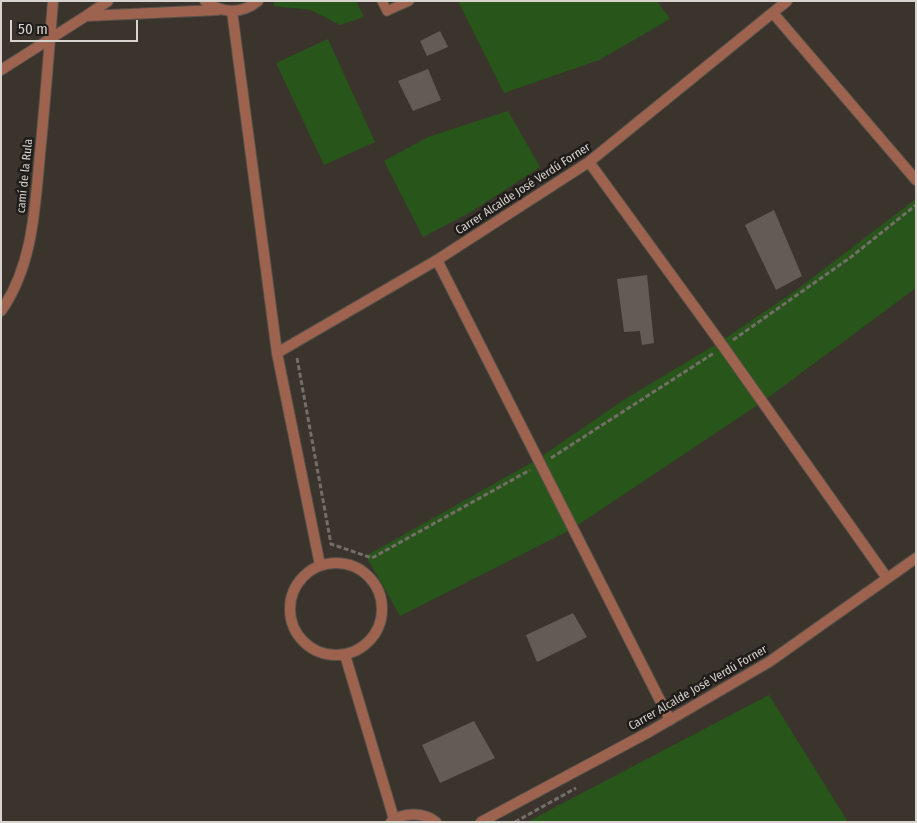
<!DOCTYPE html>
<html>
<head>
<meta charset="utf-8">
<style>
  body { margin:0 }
  #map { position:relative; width:917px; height:823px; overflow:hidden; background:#3a342d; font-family:"Fira Sans Condensed",sans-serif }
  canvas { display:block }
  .frame { position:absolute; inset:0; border:2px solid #d7d3cf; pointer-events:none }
  .scale { position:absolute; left:10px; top:20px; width:128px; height:22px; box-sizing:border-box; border:2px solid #d7d3cf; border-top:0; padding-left:6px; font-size:15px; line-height:18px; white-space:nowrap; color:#d7d3cf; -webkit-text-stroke:4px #1f1c19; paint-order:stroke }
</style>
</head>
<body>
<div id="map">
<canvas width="917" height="823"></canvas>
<div class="frame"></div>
<div class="scale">50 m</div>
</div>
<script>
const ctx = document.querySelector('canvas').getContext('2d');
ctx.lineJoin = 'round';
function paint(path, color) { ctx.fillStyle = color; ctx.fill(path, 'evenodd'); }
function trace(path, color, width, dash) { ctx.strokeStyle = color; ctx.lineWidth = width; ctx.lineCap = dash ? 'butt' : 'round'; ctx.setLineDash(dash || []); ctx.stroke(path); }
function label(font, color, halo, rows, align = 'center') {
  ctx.font = font + ' "Fira Sans Condensed",sans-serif'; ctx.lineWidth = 5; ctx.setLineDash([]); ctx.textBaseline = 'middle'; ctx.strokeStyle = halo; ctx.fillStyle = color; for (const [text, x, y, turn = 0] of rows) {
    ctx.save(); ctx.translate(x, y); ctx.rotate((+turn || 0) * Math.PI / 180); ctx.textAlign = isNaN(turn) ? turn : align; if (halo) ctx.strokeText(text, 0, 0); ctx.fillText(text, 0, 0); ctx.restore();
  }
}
paint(new Path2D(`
  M275,1h81l8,16 -24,8 -29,-15 -38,-4z
  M458,1h199l13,18 -71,41 -95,33z
  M328,39l47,103 -51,23 -48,-102z
  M508,111l32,56 -69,45 -48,25 -39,-76 44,-24z
  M916,199v89l-154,114 -190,127 -172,87 -34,-60 172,-97 84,-58 98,-59 75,-51z
  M769,695l79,127h-321z`), '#28561a');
paint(new Path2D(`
  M440,31l8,16 -21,9 -7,-15z
  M428,69l13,31 -28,11 -15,-30z
  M774,210l28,66 -26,14 -31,-65z
  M647,275l7,68 -12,2 -2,-14 -16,1 -7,-53z
  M573,613l14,24 -50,25 -11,-27z
  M474,721l21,37 -55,25 -18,-38z`), '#635c54');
const service = new Path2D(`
  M382,1l5,10 22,-10`);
const pedestrian = new Path2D(`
  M773,13l143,167
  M437,260l233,460`);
const minor = new Path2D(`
  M205,1c16,12 36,14 53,0
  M232,11l45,342 43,212
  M86,16l22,-15
  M1,70l85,-54 132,-6
  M589,162l131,180 167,236
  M1,311c32,-45 34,-104 39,-157 5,-51 9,-102 13,-153
  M277,353l160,-93 152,-98 198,-161
  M290 609a46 46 0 1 1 92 0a46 46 0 1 1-92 0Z
  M345,655l49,164
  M391,822c12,-10 33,-10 45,0
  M481,822l168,-90 120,-70 147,-104`);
trace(service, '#56514a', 11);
trace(pedestrian, '#56514a', 12);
trace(minor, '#56514a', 12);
trace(new Path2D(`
  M733,340l118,-83 65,-52
  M297,358l34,186 41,14 158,-88
  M551,458l163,-105
  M515,822l61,-34`), '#736e68', 3, [5, 2.5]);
trace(service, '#9e634e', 9);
trace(pedestrian, '#9e634e', 10);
trace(minor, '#9e634e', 10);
label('12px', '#d7d3cf', '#1f1c19', [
  ["camí de la Rula",25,176,-84],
  ["Carrer Alcalde José Verdú Forner",523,189,-33],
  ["Carrer Alcalde José Verdú Forner",698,688,-30]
]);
</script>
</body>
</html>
